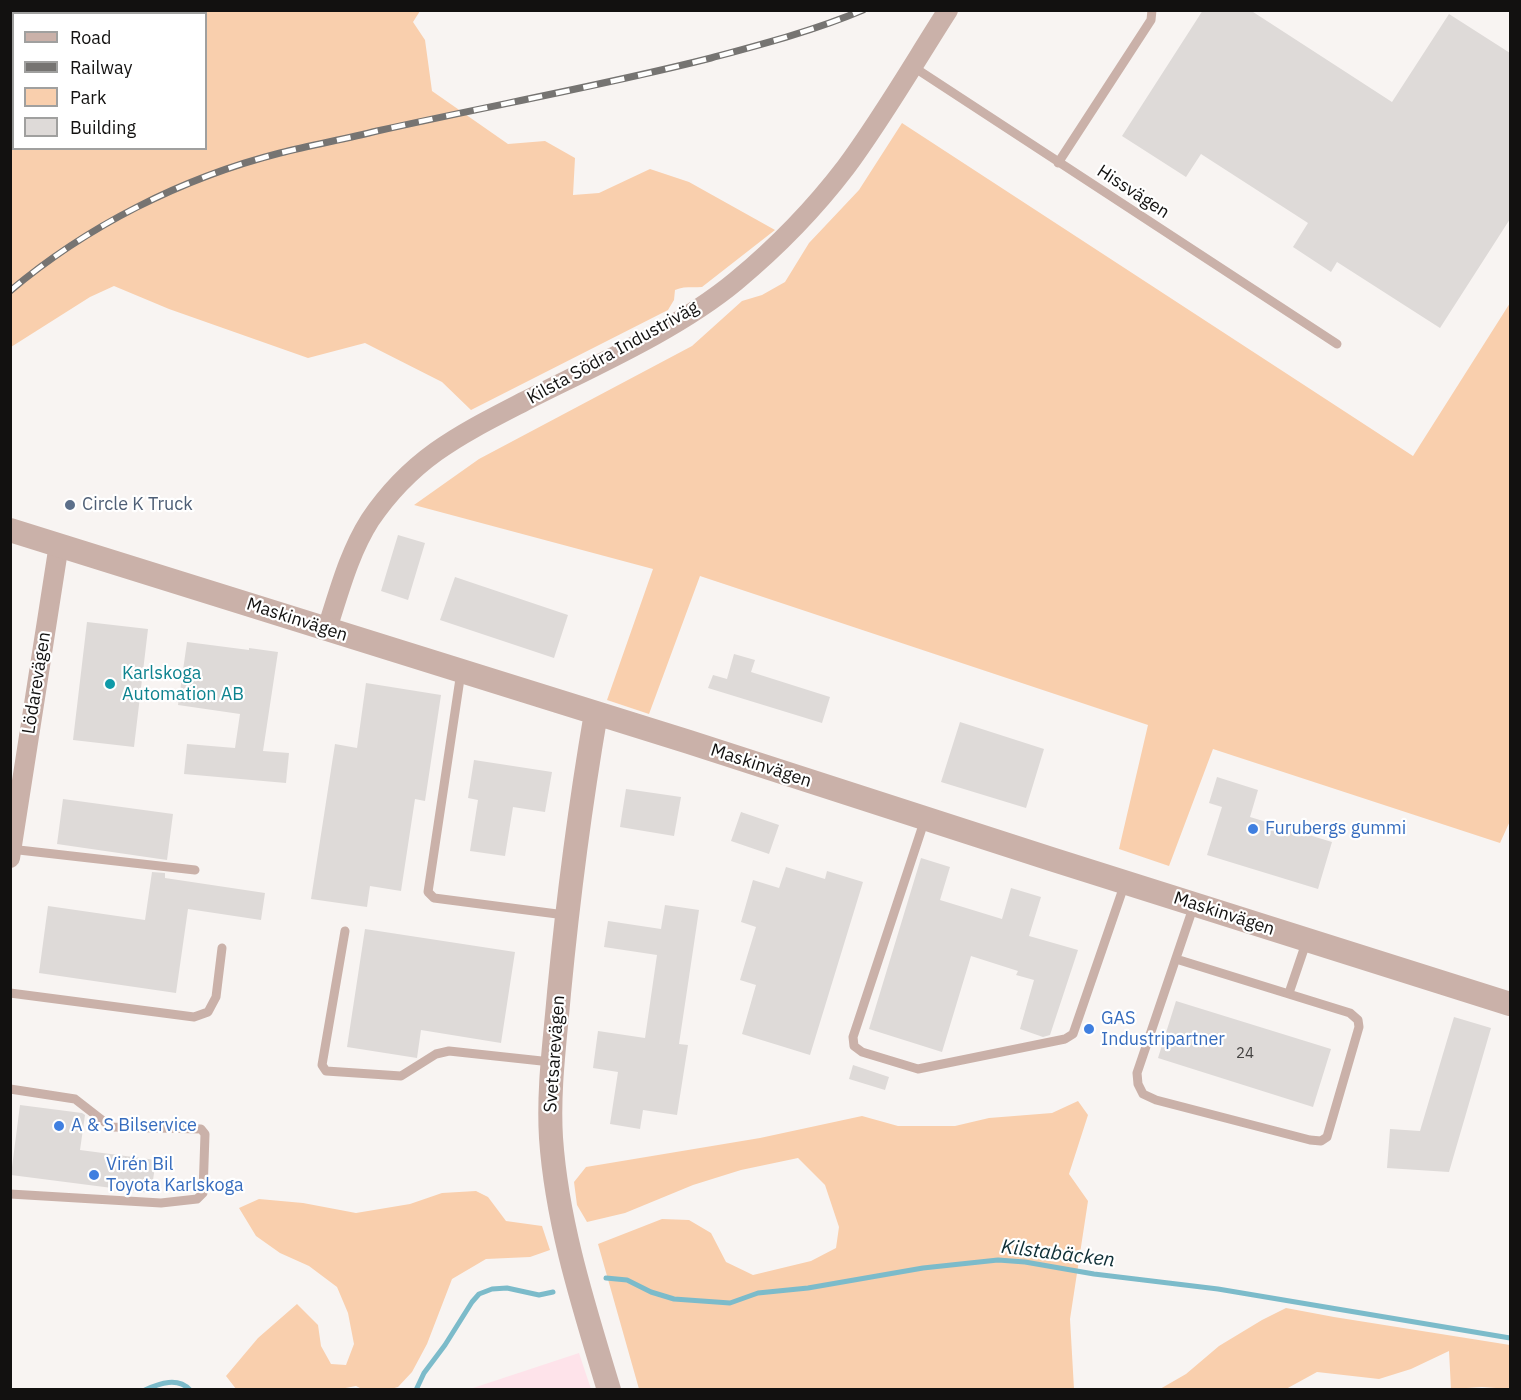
<!DOCTYPE html>
<html>
<head>
<meta charset="utf-8">
<style>
  body { margin:0 }
  #map { position:relative; width:1521px; height:1400px; overflow:hidden; background:#f8f4f2; font-family:"IBM Plex Sans",sans-serif }
  canvas { display:block }
  .frame { position:absolute; inset:0; border:12px solid #121110; pointer-events:none }
  .legend { position:absolute; left:12px; top:12px; width:195px; height:138px; box-sizing:border-box; background:#fff; border:2px solid #a0a09f; margin:0; padding:8px 10px; list-style:none; font-size:18px; color:#121110 }
  .legend li { display:flex; align-items:center; gap:12px; height:30px }
  .legend b { width:30px; border:2px solid #a0a09f }
</style>
</head>
<body>
<div id="map">
<canvas width="1521" height="1400"></canvas>
<div class="frame"></div>
<ul class="legend">
<li><b style="height:8px;background:#cab1a9"></b>Road</li>
<li><b style="height:8px;background:#767472"></b>Railway</li>
<li><b style="height:16px;background:#f9cfad"></b>Park</li>
<li><b style="height:16px;background:#dedad8"></b>Building</li>
</ul>
</div>
<script>
const ctx = document.querySelector('canvas').getContext('2d');
ctx.lineJoin = 'round';
function paint(path, color) { ctx.fillStyle = color; ctx.fill(path, 'evenodd'); }
function trace(path, color, width, dash) { ctx.strokeStyle = color; ctx.lineWidth = width; ctx.lineCap = dash ? 'butt' : 'round'; ctx.setLineDash(dash || []); ctx.stroke(path); }
function label(font, color, halo, rows, align = 'center') {
  ctx.font = font + ' "IBM Plex Sans",sans-serif'; ctx.lineWidth = 4.5; ctx.setLineDash([]); ctx.textBaseline = 'middle'; ctx.strokeStyle = halo; ctx.fillStyle = color; for (const [text, x, y, turn = 0] of rows) {
    ctx.save(); ctx.translate(x, y); ctx.rotate((+turn || 0) * Math.PI / 180); ctx.textAlign = isNaN(turn) ? turn : align; if (halo) ctx.strokeText(text, 0, 0); ctx.fillText(text, 0, 0); ctx.restore();
  }
}
paint(new Path2D(`
  M579,1353l12,36h-121z`), '#fee3ea');
paint(new Path2D(`
  M11,10l409,1 -7,11 12,18 7,51 76,53 37,-3 30,17 -2,37 26,-2 51,-24 39,13 86,48 -73,57c-10,1 -18,-1 -27,3l-1,10 -6,10 -197,100 -29,-28 -77,-39 -57,15 -139,-49 -55,-23 -24,11 -79,50zM14,14h192v134h-192z
  M902,123l511,333 97,-153v518l-10,22 -287,-94 -44,117 -50,-17 29,-124 -448,-149 -51,138 -42,-14 46,-131 -239,-64 65,-46 213,-113 50,-45 20,-6 23,-13 24,-39 50,-53z
  M1078,1101l10,14 -19,59 19,27 -18,118 4,70h-435l-41,-145 64,-25 27,1 22,13 15,29 27,13 58,-14 25,-13 3,-21 -14,-42 -27,-27 -57,12 -48,15 -68,28 -38,9 -10,-17 -3,-23 12,-15 174,-29 102,-22 36,10h57l34,-8 63,-5z
  M476,1191l12,6 18,24 36,5 8,24 -20,7 -44,2 -34,20 -25,65 -15,28 -14,15 -7,2h-29l-6,-3 -21,4 -99,-1 -10,-13 32,-38 39,-34 21,21 3,21 10,18 15,1 8,-21 -6,-31 -11,-26 -28,-21 -29,-13 -24,-17 -17,-28 20,-9 44,4 53,10 54,-9 32,-11z
  M1286,1308l48,9 176,28v44l-28,-2 -31,2 -2,-38 -38,18 -32,10 -62,-7 -31,17h-126l26,-15 33,-28 43,-26z`), '#f9cfad');
trace(new Path2D(`
  M606,1278l21,2 24,12 23,7 56,4 28,-10 50,-5 115,-20 75,-8 27,2 69,12 124,15 292,49
  M145,1390c15,-7 33,-13 45,0
  M416,1390l8,-17 21,-28 27,-43 7,-8 13,-5 15,-1 32,7 14,-3`), '#7cbbca', 5);
paint(new Path2D(`
  M1203,10h47l142,92 57,-88 61,39v166l-70,109 -103,-66 -6,10 -38,-25 15,-24 -107,-69 -15,23 -64,-41z
  M398,535l27,8 -17,57 -27,-9z
  M455,577l113,38 -14,43 -114,-38z
  M87,622l61,7 -14,118 -61,-7z
  M187,642l62,8v-2l29,4 -15,99 26,2 -3,30 -102,-9 3,-30 48,4 5,-34 -62,-9z
  M734,654l21,6 -4,12 79,25 -8,26 -114,-35 5,-13 14,4z
  M366,683l75,12 -16,106 -10,-2 -14,92 -31,-5 -3,21 -56,-8 24,-155 22,4z
  M960,722l84,27 -18,59 -85,-26z
  M474,760l78,12 -7,40 -32,-5 -8,49 -35,-5 8,-51 -10,-2z
  M1217,777l41,13 -8,27 82,25 -14,47 -111,-34 15,-48 -13,-4z
  M626,789l55,8 -7,39 -54,-9z
  M63,799l110,15 -6,46 -110,-16z
  M741,812l38,13 -10,29 -38,-13z
  M921,858l29,9 -10,33 62,19 9,-31 30,9 -12,39 49,14 -28,85 -7,2 -23,-8 14,-49 -18,-5 2,-4 -47,-15 -29,96 -73,-23z
  M786,867l39,12 2,-8 36,11 -53,173 -68,-21 14,-49 -16,-5 16,-53 -15,-5 12,-42 26,8z
  M152,872l13,1v5l100,15 -4,27 -73,-11 -12,84 -137,-20 9,-67 97,14z
  M665,905l34,5 -20,134 9,1 -11,70 -34,-5 -3,19 -30,-5 8,-52 -25,-4 5,-37 47,7 12,-83 -53,-8 4,-26 53,8z
  M365,929l150,23 -14,91 -80,-13 -4,28 -70,-11z
  M1176,1001l155,48 -18,58 -155,-49z
  M1454,1017l37,11 -42,144 -62,-4 3,-39 30,2z
  M853,1065l36,12 -4,13 -36,-11z
  M20,1105l62,8 3,2 -5,35 76,10 -5,33 -140,-18z`), '#dedad8');
trace(new Path2D(`
  M912,66l425,278
  M1058,163l93,-143 1,-10
  M461,672l-33,220 6,6 131,17
  M925,819l-72,218 1,9 8,6 56,17 147,-30 8,-5 52,-151
  M10,849l185,21
  M345,931l-23,134 4,6 75,5 35,-22 13,-3 102,11
  M1176,959l174,54 8,7 1,7 -32,110 -6,4 -11,-1 -154,-40 -13,-6 -5,-10 -1,-11 57,-168
  M10,993l184,24 14,-5 8,-15 6,-49
  M1289,993l18,-53
  M10,1089l65,10 36,28 90,2 4,5 -2,59 -6,6 -36,4 -151,-9`), '#cab1a9', 9);
trace(new Path2D(`
  M327,629c12,-37 22,-76 43,-109 42,-62 89,-85 153,-118 69,-35 154,-72 213,-121 41,-34 78,-72 110,-114 37,-50 68,-104 102,-157
  M10,858l49,-314`), '#cab1a9', 20);
trace(new Path2D(`
  M10,530l679,212 362,117 459,145
  M596,713c-16,93 -28,186 -37,280 -4,48 -11,96 -8,145 6,86 33,169 58,252`), '#cab1a9', 24);
const rail = new Path2D(`
  M10,291c77,-65 172,-113 270,-138 32,-8 65,-14 97,-22 111,-25 224,-45 334,-73 52,-14 102,-27 152,-48`);
trace(rail, '#767472', 7);
trace(rail, '#fff', 4.5, [14]);
for (const [x, y, r, color] of [
  [70,505,6,"#5c6f8a"],
  [110,684,6,"#0f9aa8"],
  [1253,829,6,"#3f7fe0"],
  [1089,1029,6,"#3f7fe0"],
  [59,1126,6,"#3f7fe0"],
  [94,1175,6,"#3f7fe0"]
]) { const dot = new Path2D(); dot.arc(x, y, r, 0, 2 * Math.PI); ctx.fillStyle = color; ctx.fill(dot); trace(dot, '#fff', 2); }
label('15px', '#454342', null, [
  ["24",1245,1054]
]);
label('18px', '#121110', '#fff', [
  ["Hissvägen",1133,192,33],
  ["Kilsta Södra Industriväg",613,353,-29],
  ["Maskinvägen",297,620,18],
  ["Lödarevägen",37,683,-81],
  ["Maskinvägen",761,766,18],
  ["Maskinvägen",1224,914,18],
  ["Svetsarevägen",555,1054,-86]
]);
label('18px', '#4e5e75', '#fff', [
  ["Circle K Truck",82,505]
], 'left');
label('18px', '#0d838f', '#fff', [
  ["Karlskoga",122,674],
  ["Automation AB",122,695]
], 'left');
label('18px', '#366cbe', '#fff', [
  ["Furubergs gummi",1265,829],
  ["GAS",1101,1019],
  ["Industripartner",1101,1040],
  ["A & S Bilservice",71,1126],
  ["Virén Bil",106,1165],
  ["Toyota Karlskoga",106,1186]
], 'left');
label('italic 20px', '#0f2f36', '#fff', [
  ["Kilstabäcken",1058,1254,7]
]);
</script>
</body>
</html>
